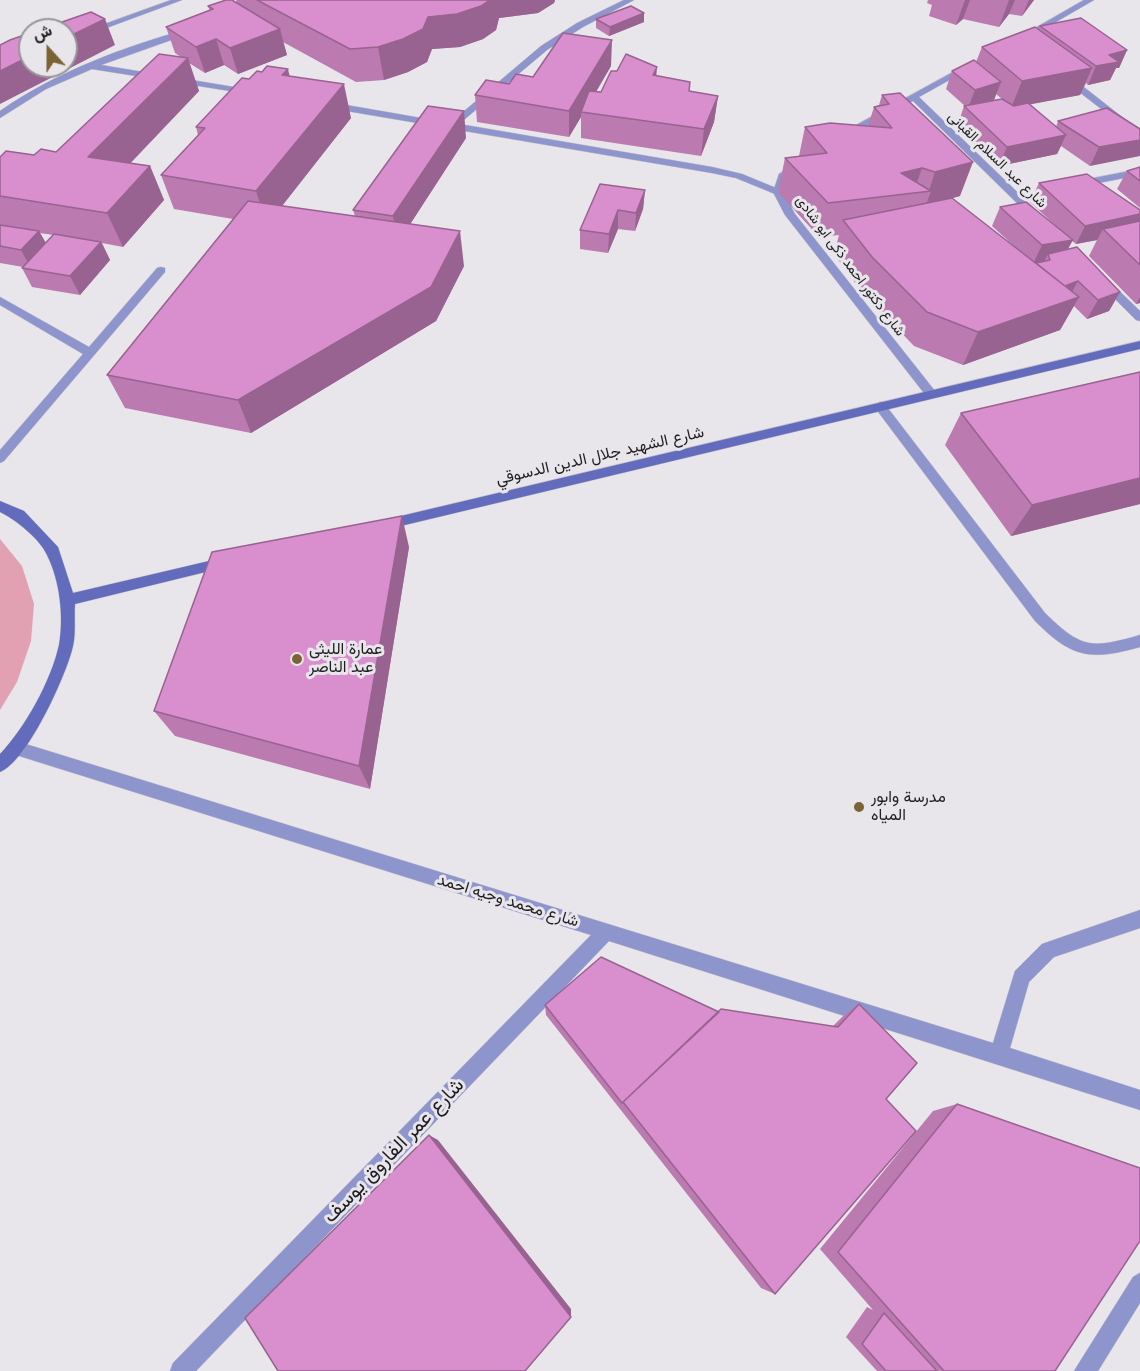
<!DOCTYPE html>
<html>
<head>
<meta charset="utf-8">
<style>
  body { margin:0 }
  #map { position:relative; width:1140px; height:1371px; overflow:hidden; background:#e8e5eb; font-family:Arial,Vazirmatn,sans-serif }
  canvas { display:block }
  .north { position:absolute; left:18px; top:18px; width:60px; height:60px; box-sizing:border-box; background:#e8e5eb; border:2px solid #979599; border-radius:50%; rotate:339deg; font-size:16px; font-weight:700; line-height:24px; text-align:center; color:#1e1d1f }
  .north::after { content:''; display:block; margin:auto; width:21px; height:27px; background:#7b6333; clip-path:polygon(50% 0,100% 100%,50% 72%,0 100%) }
</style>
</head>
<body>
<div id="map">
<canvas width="1140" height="1371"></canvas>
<div class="north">ش</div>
</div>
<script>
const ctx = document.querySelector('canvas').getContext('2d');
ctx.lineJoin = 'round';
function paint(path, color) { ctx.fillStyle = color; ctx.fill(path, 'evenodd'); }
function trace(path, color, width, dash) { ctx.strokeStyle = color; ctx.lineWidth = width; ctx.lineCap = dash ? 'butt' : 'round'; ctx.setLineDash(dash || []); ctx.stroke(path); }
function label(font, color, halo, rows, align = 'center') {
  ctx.font = font + ' Arial,Vazirmatn,sans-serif'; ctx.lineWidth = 6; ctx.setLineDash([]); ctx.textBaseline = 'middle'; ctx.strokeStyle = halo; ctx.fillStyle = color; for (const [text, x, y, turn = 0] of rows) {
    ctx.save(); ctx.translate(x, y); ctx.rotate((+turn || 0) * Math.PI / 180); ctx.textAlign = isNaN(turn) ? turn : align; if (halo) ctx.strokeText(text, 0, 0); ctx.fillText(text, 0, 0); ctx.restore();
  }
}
paint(new Path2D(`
  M0,539l22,27 12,38 -3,37 -14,41 -17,28z`), '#e2a0b3');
const lane = new Path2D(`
  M171,0h11l-116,43v-5z
  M624,0h10l-51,27 -36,23 -88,74 253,43 30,7 39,16v4h-6l-39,-16 -24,-5 -383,-65 -4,-3 4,-3 121,21 91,-77 36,-23z
  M188,29h3v4l-90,32 151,25 3,1v4l-163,-26 -46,20 -46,29v-7c56,-39 123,-64 188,-82z
  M161,267l4,1v4l-161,189 -4,2v-13l83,-96 -83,-49v-8l89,50 68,-79z
  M880,402l4,1 161,210c37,36 46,36 95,22v12c-50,14 -68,11 -105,-26l-159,-212 -2,-3z`);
const street = new Path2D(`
  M1084,0h10l-64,37 -7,-2z
  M964,66l7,2 -52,29 121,117v4h-8l-119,-117 -67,36 -8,-2z
  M1065,77h6l69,54v8l-75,-58z
  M1140,169v6l-62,12 -5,-3 5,-3z
  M784,171l5,3 -6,18 12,22 140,177v6h-8l-142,-182 -12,-23 6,-18z
  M1105,280l4,1 31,30v10l-4,-1 -35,-35 -1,-2z
  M16,741l977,302 22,-72 27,-27 98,-34v18l-86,29 -25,25 -19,66 130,42v20l-531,-169 -413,430h-26l3,-8 418,-428 -575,-180 -6,-2 -2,-5 2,-5z
  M1140,1273v30l-42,68h-24l59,-94z`);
const secondary = new Path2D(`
  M1140,341v8l-756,181 -7,-5 7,-5z
  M0,501l24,10 34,36 15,46 153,-36 7,5 -7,5 -151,37c-1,13 1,29 -2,42 -6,28 -46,116 -73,126v-18c25,-26 51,-73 59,-109 5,-28 1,-64 -12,-90 -7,-16 -32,-36 -47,-43z`);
trace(lane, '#c4c1c6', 1);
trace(street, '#c4c1c6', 1);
trace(secondary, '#c4c1c6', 1);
paint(lane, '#8d95cc');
paint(street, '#8d95cc');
paint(secondary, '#636cbc');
paint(new Path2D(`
  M236,0h319l-1,3 -16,10 -39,5 -3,12 -13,9 -23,8 -28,2 -5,13 -19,10 -24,8 -28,2 -73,-40 4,13 -49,19 -14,-9 -19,8 -16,-10 10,28 -69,72 20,3 14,34 -41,47 -21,-4 8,17 -30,35 -48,-8 -10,-19 1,-1 -23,-4v-106l34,-2 22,-3 125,-95 -6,-4 -9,-26 44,-16 -2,-5 29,-3zM40,233l13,2 -7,8z
  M928,0h106l-12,16 -13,-2 -10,13 -36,-8 -7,6 -27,-9 3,-11 -5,-2z
  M644,13v9l-35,14 -13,-8v-9z
  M1040,26l87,24 -8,18h-3l-6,12 -22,5 -2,-2 -6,12 -50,9 26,23 2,-6 82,8 -50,37 -29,-20 -4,8 -58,12 -41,-42 6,-18h1l-19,-17 6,-18 24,-9 6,-15 56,-18zM996,94l6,5 -8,1z
  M611,66l-15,26h5l56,-16 32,15 29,5 -4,26 -13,34 -120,-18v-21l-12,20 -92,-15 -2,-27 34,-11z
  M289,76l62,42 -69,88 73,10 -2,-6 113,-72 -56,86 54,42 -28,55 -185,112 -126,-25 -18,-33 126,-156 -59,-10 -13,-34 37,-40 -2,-8 53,-48z
  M882,95l78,101 -11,3 65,47 -22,-20 8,-19 57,20 -27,-25 9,-19 101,27v93l-4,1 -47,-48 8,-16 -21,4 -4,-3 -5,9 53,42 -11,19 -22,8 -13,-13 -14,24 -97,35 -49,-19 -53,-55 -27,-37 5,-19 -20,2 -41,-45 7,-34 14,-2 6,-29 63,-1 6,-19 5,-2z
  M1140,167v41l-23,-19 10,-18z
  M645,190l-2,19 -8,22 -17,-2 -10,24 -28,-4v-19z
  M1140,372v132l-129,32 -66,-91 16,-32z
  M409,547l-39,242 -195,-53 -21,-25z
  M859,1004l27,95 -111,195 -14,-6 -215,-273 -1,-10 174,7 114,14 9,-9z
  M957,1104l98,267h-178l-31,-34 21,-30 6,3 -53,-61 113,-138z`), '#bb7ab0');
paint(new Path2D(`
  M490,0h65l-1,3 -16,10 -39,5 -3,12 -13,9 -23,8 -28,2 -5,13 -19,10 -24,8 -6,-33 50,-30z
  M965,0h5l-7,19 -7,6z
  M1009,0h6l-6,14 -10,13z
  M1029,0h5l-12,16z
  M644,13v9l-35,14 1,-9z
  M105,19l10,26 -115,59v-33l30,-15v10h36v-28z
  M280,29l7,26 -49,19 -8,-26z
  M216,39l8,26 -19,8 -9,-26z
  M612,40l-1,26 -27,46h-3v5l-12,20v-26z
  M1127,50l-8,18h-3l-6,12 -22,5 8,-19 13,-11z
  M188,58l11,33 -95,100 -16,-34z
  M657,67l-2,27 -2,-19z
  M1092,68l-12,27 -69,13 11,-27z
  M288,69l8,34 -14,-28z
  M1001,82l-7,18 -26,8 7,-18z
  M344,84l7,34 -84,107 -11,-34z
  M718,96l-4,26 -13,34 3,-27z
  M464,111l2,27 -68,105 -5,-27z
  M1066,135l-9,19 -58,12 8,-19z
  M1140,140v16l-50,10 9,-19z
  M973,162l-13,34 -34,9 5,-14h-2l6,-19z
  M150,166l14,34 -41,47 -16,-34z
  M922,168l-9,25 -12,-20z
  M645,190l-2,19 -8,22 1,-18z
  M618,210v19l-10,24 1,-19z
  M1140,214v8l-37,7 -6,11 -21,4 9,-18z
  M39,231l10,18 -18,19 -10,-18z
  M460,231l4,35 -28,55 -185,112 -13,-33z
  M1073,240l-10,18 -15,-4 -4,8 -11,2 9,-19z
  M101,242l9,18 -30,35 -10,-19z
  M1078,281l-10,18 -13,-10z
  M1120,292l-11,19 -22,8 11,-19z
  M1079,297l-19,33 -97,35 15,-33z
  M1140,297v6l-4,1z
  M1140,478v26l-129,32 21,-31z
  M402,516l7,31 -39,242 -11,-23z
  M429,1135l9,5 133,169v8z`), '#986390');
const building = new Path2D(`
  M226,0h6l48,29 -50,19 -14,-9 -20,8 -30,-20 47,-18 -5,-3z
  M257,0h233l-9,6 -24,8 -29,3 -5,12 -20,10 -25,8 -28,2z
  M631,6l13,7 -34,14 -14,-8z
  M91,12l14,7 -39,19v-8h-27z
  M1081,18l46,32 -18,5 10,7 -23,4 -56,-40z
  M1035,27l57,41 -70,13 -40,-34z
  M30,33v23l-30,15v-26l10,-5z
  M563,33l49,7 -43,71 -94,-16 11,-15 23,4 7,-10 17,3z
  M159,54l29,4 -100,99 62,9 -43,47 -107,-17v-39l6,-6 28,4 7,-6 15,3z
  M626,54l31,13 -4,8 37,7 -1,9 29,5 -14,33 -123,-17 8,-21 12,1 10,-21h6z
  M974,60l27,22 -26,8 -23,-19z
  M267,66l21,3 -6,6 62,9 -88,107 -95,-16 44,-47 -9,-1 46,-49 7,1 8,-8 5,1z
  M900,93l73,69 -38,10 -13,-4 -21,5 30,18 -103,12 -43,-45 42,-5 -22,-26 25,-4 62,5 -18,-21 15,-3 -7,-9z
  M1002,99l12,7 14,-3 38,32 -59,12 -43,-41z
  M428,106l36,5 -71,105 -40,-6z
  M1107,108l33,21v11l-41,7 -41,-26z
  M1140,167v14l-13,-10z
  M1087,174l53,36v4l-55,12 -46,-43z
  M600,184l45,6 -9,23 -18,-3 -9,24 -29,-4z
  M952,198l127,99 -101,35 -51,-20 -55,-55 -29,-37z
  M248,201l212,30 -29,56 -193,113 -131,-25z
  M1026,202l47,38 -31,5 -42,-38z
  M1140,221v44l-37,-36z
  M0,225l39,6 -18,19 -21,-4z
  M54,234l47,8 -31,34 -48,-8z
  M1077,247l43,45 -22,8 -20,-19 -13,5 -29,-23 14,-3 -2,-6z
  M1140,372v106l-108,27 -71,-92z
  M402,516l-43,250 -205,-55 58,-159z
  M601,957l118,55 -97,91 -77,-98z
  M859,1004l58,59 -31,36 30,32 -141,163 -152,-192 98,-93 117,18z
  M957,1104l183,64v73l-85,130h-111l-106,-119z
  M429,1135l142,182 -46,54h-247l-33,-53z
  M884,1313l53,58h-51l-24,-27z`);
paint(building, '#d98ecd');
trace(building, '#986390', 1.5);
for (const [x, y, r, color] of [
  [297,659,6,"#7b6333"],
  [859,807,6,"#7b6333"]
]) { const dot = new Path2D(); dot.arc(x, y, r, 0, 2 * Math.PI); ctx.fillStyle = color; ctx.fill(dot); trace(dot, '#e8e5eb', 2); }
label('14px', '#1e1d1f', '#e8e5eb', [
  ["شارع عبد السلام القبانى",997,160,44],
  ["شارع دكتور احمد ذكى ابو شادى",850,266,53]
]);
label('16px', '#1e1d1f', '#e8e5eb', [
  ["شارع الشهيد جلال الدين الدسوقي",600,456,-13],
  ["شارع محمد وجيه احمد",508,901,17]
]);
label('16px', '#1e1d1f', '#e8e5eb', [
  ["عمارة الليثى",309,650],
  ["عبد الناصر",309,668],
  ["مدرسة وابور",871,798],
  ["المياه",871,816]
], 'left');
label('20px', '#1e1d1f', '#e8e5eb', [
  ["شارع عمر الفاروق يوسف",394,1151,-46]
]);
</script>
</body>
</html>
